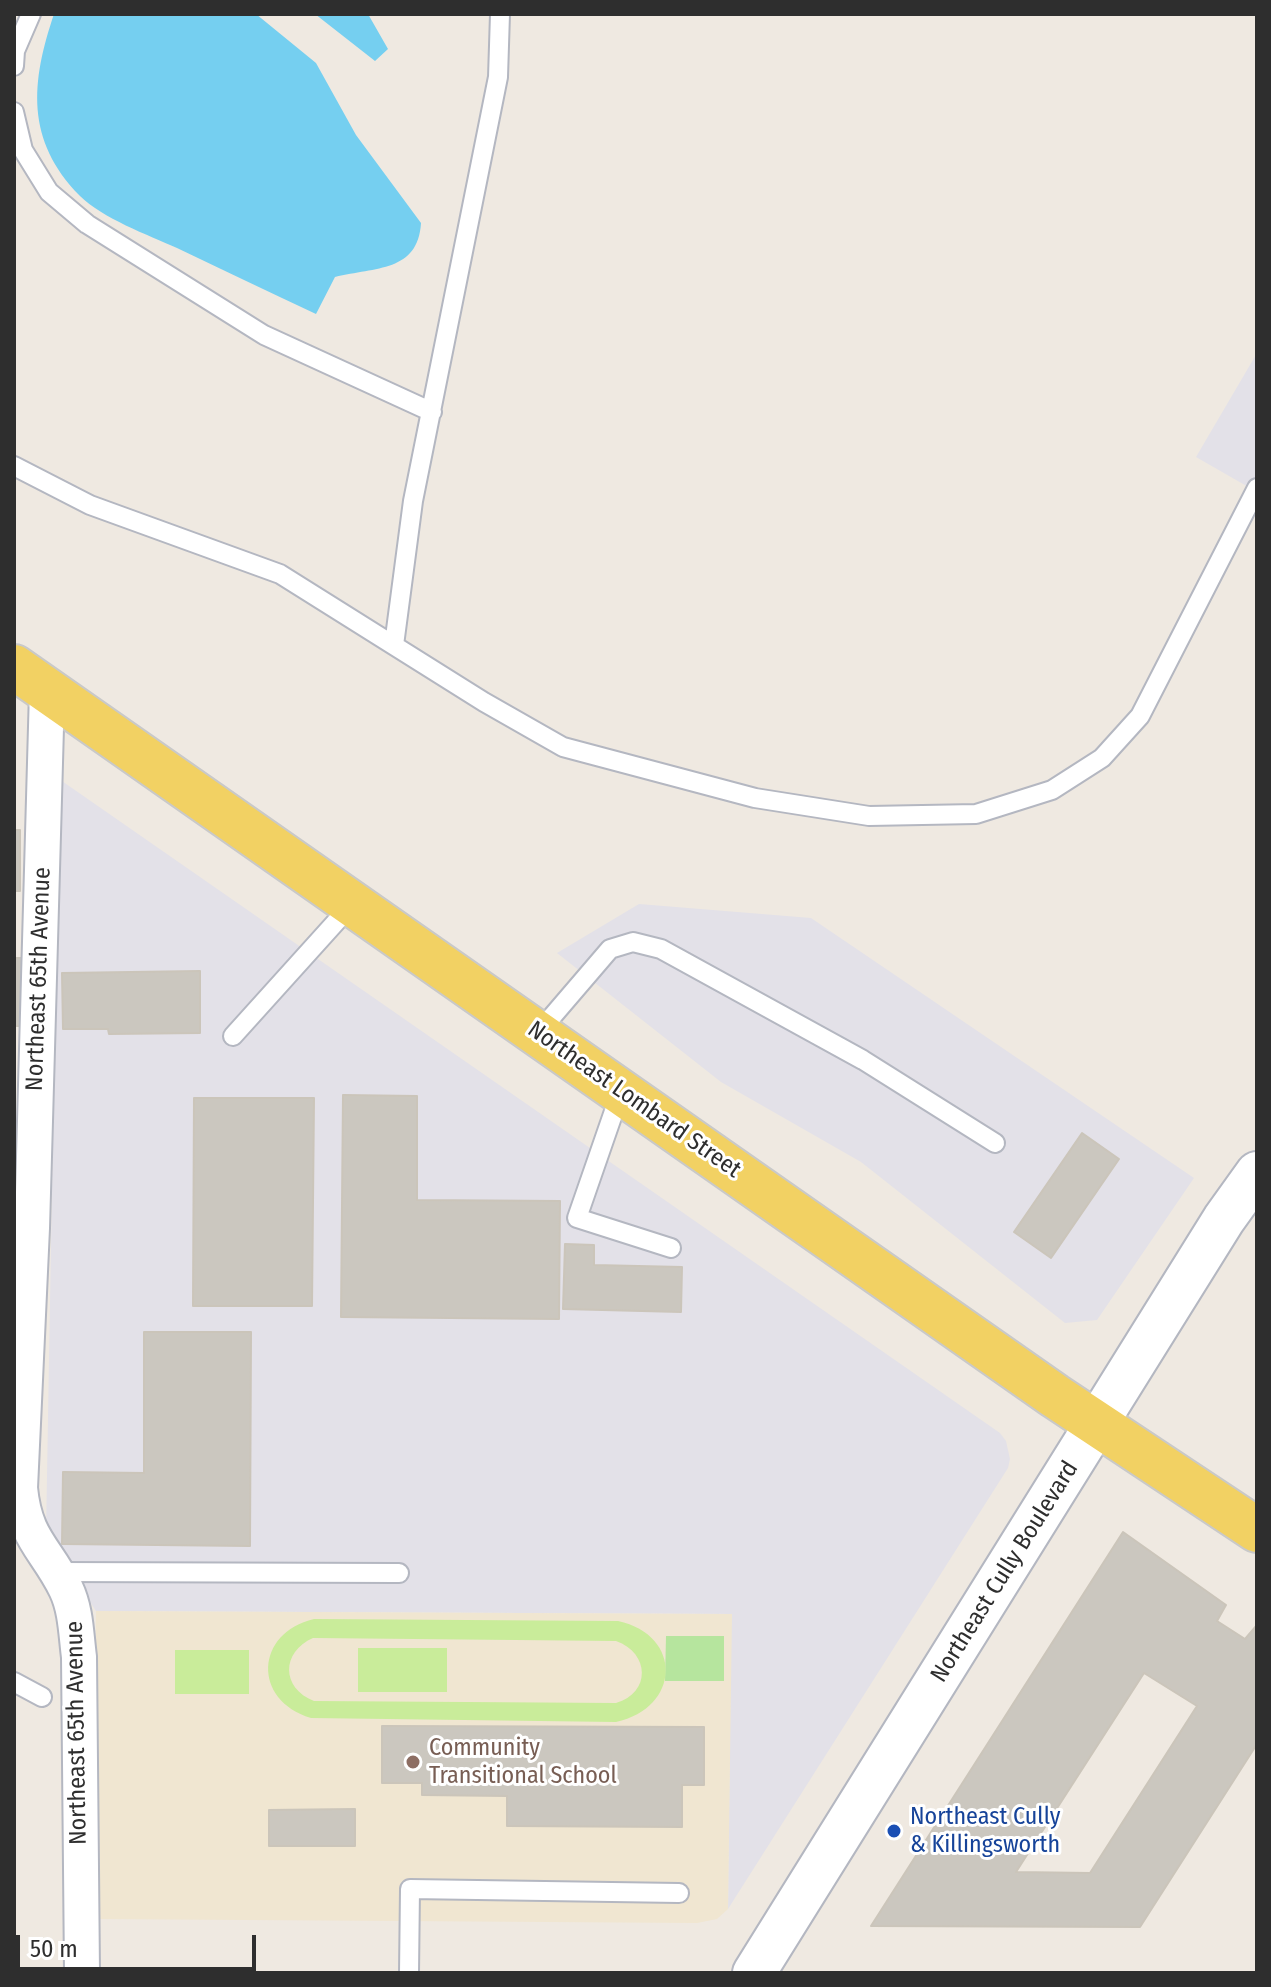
<!DOCTYPE html>
<html>
<head>
<meta charset="utf-8">
<style>
  body { margin:0 }
  #map { position:relative; width:1271px; height:1987px; overflow:hidden; background:#efe9e1; font-family:"Fira Sans Condensed",sans-serif }
  canvas { display:block }
  .frame { position:absolute; inset:0; border:16px solid #2e2e2e; pointer-events:none }
  .scale { position:absolute; left:16px; top:1935px; width:240px; height:36px; box-sizing:border-box; border:4px solid #2e2e2e; border-top:0; padding-left:10px; font-size:24px; line-height:28px; white-space:nowrap; color:#2e2e2e; -webkit-text-stroke:6px #fff; paint-order:stroke }
</style>
</head>
<body>
<div id="map">
<canvas width="1271" height="1987"></canvas>
<div class="frame"></div>
<div class="scale">50 m</div>
</div>
<script>
const ctx = document.querySelector('canvas').getContext('2d');
ctx.lineJoin = 'round';
function paint(path, color) { ctx.fillStyle = color; ctx.fill(path, 'evenodd'); }
function trace(path, color, width, dash) { ctx.strokeStyle = color; ctx.lineWidth = width; ctx.lineCap = dash ? 'butt' : 'round'; ctx.setLineDash(dash || []); ctx.stroke(path); }
function label(font, color, halo, rows, align = 'center') {
  ctx.font = font + ' "Fira Sans Condensed",sans-serif'; ctx.lineWidth = 6; ctx.setLineDash([]); ctx.textBaseline = 'middle'; ctx.strokeStyle = halo; ctx.fillStyle = color; for (const [text, x, y, turn = 0] of rows) {
    ctx.save(); ctx.translate(x, y); ctx.rotate((+turn || 0) * Math.PI / 180); ctx.textAlign = isNaN(turn) ? turn : align; if (halo) ctx.strokeText(text, 0, 0); ctx.fillText(text, 0, 0); ctx.restore();
  }
}
paint(new Path2D(`
  M1257,353v139l-61,-35z
  M59,779l941,654 6,8 4,18 -2,9 -280,441 3,-295 -635,-3 -50,-77z
  M639,904l172,14 383,260 -97,142 -32,3 -204,-161 -140,-80 -164,-129z`), '#e3e1e8');
paint(new Path2D(`
  M96,1611l636,3 -4,295 -11,10 -20,4 -602,-4z`), '#f0e6d1');
paint(new Path2D(`
  M666,1636h58v45h-59z`), '#b6e59e');
paint(new Path2D(`
  M314,1619l304,2c65,14 63,87 -2,101l-305,-4c-59,-18 -56,-85 3,-99zM313,1638l303,3c34,12 35,52 0,62l-302,-2c-33,-13 -33,-49 -1,-63z
  M358,1648h89v44h-89z
  M175,1650h74v44h-74z`), '#c9ec9a');
paint(new Path2D(`
  M54,14h202l60,49 40,72 65,88c-3,49 -45,44 -86,54l-19,37c-47,-22 -93,-44 -139,-66 -29,-13 -75,-30 -97,-52 -55,-56 -49,-114 -26,-182z
  M315,14h53l20,35 -13,12z`), '#75cff0');
const building = new Path2D(`
  M14,830h6v61h-6z
  M14,958h8v68h-8z
  M200,971v62l-91,1 -1,-5h-45l-1,-56z
  M343,1095l74,1v104l143,1 -1,118 -218,-2z
  M194,1098h120l-2,208h-119z
  M1082,1133l37,26 -68,99 -37,-26z
  M565,1244l29,1v20l88,2 -1,45 -118,-3z
  M144,1332h107l-1,214 -188,-2 1,-72 81,1z
  M1123,1532l103,73 -9,16 28,18 12,-14v119l-117,183 -269,-1zM1144,1673l53,33 -107,167 -74,-1z
  M382,1726l322,1v58h-22v42l-175,-1v-30l-85,-1v-12h-40z
  M355,1809v37h-86v-36z`);
paint(building, '#cbc7bf');
trace(building, '#cbc5ba', 2);
const service = new Path2D(`
  M14,66l1,-15 16,-37
  M14,112l9,38 26,42 38,32 177,111 168,77
  M14,466l76,39 190,69 204,128 79,45 192,51 114,18 107,-2 76,-24 50,-32 38,-42 117,-228
  M394,645l19,-144 85,-424 2,-63
  M538,1033l72,-84 23,-7 28,7 202,111 132,83
  M233,1036l120,-133
  M621,1091l-44,127 94,30
  M54,1572l345,1
  M14,1682l28,15
  M409,1973l1,-84 269,4`);
const minor = new Path2D(`
  M47,691l-15,537 -12,260c5,52 26,60 46,101 10,21 10,45 13,68l3,316`);
const tertiary = new Path2D(`
  M754,1973l470,-754 33,-46`);
const primary = new Path2D(`
  M14,667l1041,729 202,134`);
trace(service, '#b4b7c1', 22);
trace(minor, '#b4b7c1', 38);
trace(tertiary, '#b4b7c1', 46);
trace(primary, '#c9c9c9', 48);
trace(service, '#fff', 18);
trace(minor, '#fff', 34);
trace(tertiary, '#fff', 42);
trace(primary, '#f2d163', 44);
for (const [x, y, r, color] of [
  [413,1762,8,"#8d6e63"],
  [894,1831,8,"#1a4fb4"]
]) { const dot = new Path2D(); dot.arc(x, y, r, 0, 2 * Math.PI); ctx.fillStyle = color; ctx.fill(dot); trace(dot, '#fff', 3); }
label('24px', '#2e2e2e', '#fff', [
  ["Northeast 65th Avenue",39,979,-88],
  ["Northeast Lombard Street",634,1100,35],
  ["Northeast Cully Boulevard",1005,1572,-58],
  ["Northeast 65th Avenue",77,1733,-91]
]);
label('24px', '#785e54', '#fff', [
  ["Community",429,1748],
  ["Transitional School",429,1776]
], 'left');
label('24px', '#164399', '#fff', [
  ["Northeast Cully",910,1817],
  ["& Killingsworth",910,1845]
], 'left');
</script>
</body>
</html>
